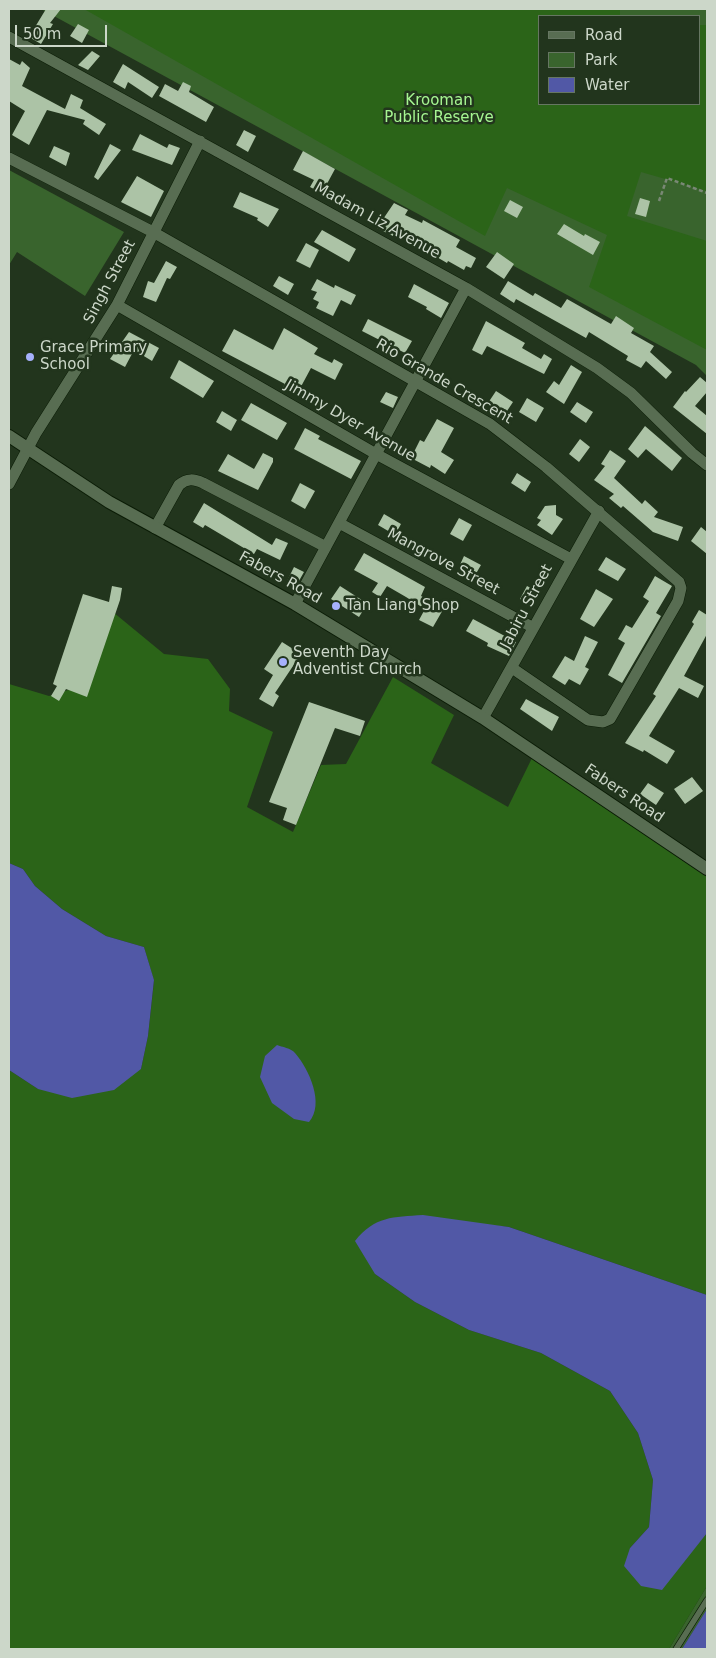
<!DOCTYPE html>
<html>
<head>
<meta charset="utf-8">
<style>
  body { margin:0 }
  #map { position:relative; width:716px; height:1658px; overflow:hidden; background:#22351d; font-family:"DejaVu Sans",sans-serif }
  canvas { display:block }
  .frame { position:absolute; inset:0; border:10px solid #ccd7c9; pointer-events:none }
  .legend { position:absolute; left:538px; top:15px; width:162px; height:90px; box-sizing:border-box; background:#22351d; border:1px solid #667662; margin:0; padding:6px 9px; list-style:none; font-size:15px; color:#ccd7c9 }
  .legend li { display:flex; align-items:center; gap:10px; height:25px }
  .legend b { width:25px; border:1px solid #667662 }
  .scale { position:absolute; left:15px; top:25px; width:92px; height:22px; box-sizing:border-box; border:2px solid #ccd7c9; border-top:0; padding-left:6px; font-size:15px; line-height:18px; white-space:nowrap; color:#ccd7c9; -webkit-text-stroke:4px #22351d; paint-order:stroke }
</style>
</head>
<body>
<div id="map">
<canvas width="716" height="1658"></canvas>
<div class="frame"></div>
<ul class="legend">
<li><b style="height:6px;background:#586d52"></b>Road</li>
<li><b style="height:14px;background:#39642d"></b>Park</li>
<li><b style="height:14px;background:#5158a6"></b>Water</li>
</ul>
<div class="scale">50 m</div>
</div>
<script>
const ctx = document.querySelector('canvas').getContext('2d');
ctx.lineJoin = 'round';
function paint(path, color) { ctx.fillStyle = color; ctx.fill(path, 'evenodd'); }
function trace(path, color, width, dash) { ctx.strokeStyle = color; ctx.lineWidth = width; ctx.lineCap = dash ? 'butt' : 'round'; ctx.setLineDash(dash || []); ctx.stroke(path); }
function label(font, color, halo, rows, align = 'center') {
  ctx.font = font + ' "DejaVu Sans",sans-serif'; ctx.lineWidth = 5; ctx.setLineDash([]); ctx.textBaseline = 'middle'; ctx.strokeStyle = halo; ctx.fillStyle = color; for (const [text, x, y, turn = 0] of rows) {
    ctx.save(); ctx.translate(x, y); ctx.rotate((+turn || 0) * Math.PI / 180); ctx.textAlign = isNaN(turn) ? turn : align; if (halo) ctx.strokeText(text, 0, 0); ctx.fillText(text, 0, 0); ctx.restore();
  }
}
paint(new Path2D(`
  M41,9h666v367l-11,-11zM540,16h160v88h-160z
  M9,170l115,62 -39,64 -68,-44 -8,13z
  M707,1586v23l-25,40h-13z`), '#39642d');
paint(new Path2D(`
  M84,9h536v7h-80v88h160v-79h7v166l-66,-19 -14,44 80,25v109l-118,-63 18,-52 -100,-47 -22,48z
  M113,612l51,42 44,5 22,30 -1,22 44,21 -26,75 46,25 28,-67 25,-1 47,-87 61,38 -23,48 77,44 24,-49 175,119v418l-198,-68 -41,-4 -93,51 40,28 54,28 72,23 69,38 28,42 15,47 -4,47 -19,21 55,11 22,-26v53l-38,63h-660v-579l29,19 103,-20 7,-33 6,-55 -10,-34 -38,-11 -44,-27 -27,-23 -12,-17 -14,-6v-179l40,12 32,-10z`), '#2b6418');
paint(new Path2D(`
  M9,863l14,6 12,17 27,23 44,27 38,11 10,33 -6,56 -7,33 -27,21 -42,8 -34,-9 -29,-19z
  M277,1045c5,2 14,3 18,8 14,16 30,51 14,69l-15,-3 -22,-16 -12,-26 5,-21z
  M423,1215l86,12 198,68v238l-45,57 -21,-4 -17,-20 6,-18 19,-21 4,-47 -15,-47 -28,-42 -69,-38 -72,-23 -54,-28 -40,-28 -20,-33c20,-25 38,-24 68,-26z
  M707,1609v40h-25z`), '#5158a6');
paint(new Path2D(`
  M46,9h15l-11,14 3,1 -12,20 -12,-7z
  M78,24l11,6 -7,13 -12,-7z
  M92,51l8,5 -12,14 -10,-5z
  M9,59l11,6 2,-4 8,7 -8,18 43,23 6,-15 12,6 -3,8 26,16 -7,11 -16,-11 2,-4 -38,-10 -18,35 -17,-10 13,-24 -16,-10z
  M123,64l36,23 -7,11 -24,-16 -3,7 -12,-7z
  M183,82l8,4 -2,6 25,15 -8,15 -47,-26 6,-12 13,7z
  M244,130l12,6 -8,16 -12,-7z
  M140,134l27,14 2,-4 11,4 -8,17 -40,-15z
  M110,144l11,6 -23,30 -4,-3z
  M54,146l16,7 -4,13 -17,-9z
  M303,151l32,18 -13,24 -12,-6 4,-7 -21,-10z
  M137,176l27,15 -13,26 -30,-15z
  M240,192l39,17 -11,18 -11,-7 1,-2 -25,-11z
  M640,198l10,3 -4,16 -11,-3z
  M510,200l13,7 -6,11 -13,-7z
  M394,203l14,7 -3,5 17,8 1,-3 37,20 -4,7 20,11 -5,10 -5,-2 -2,4 -16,-9 -1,2 -12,-7 2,-3 -41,-22 -3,5 -16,-8z
  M564,224l20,12 1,-2 15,8 -7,13 -36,-21z
  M322,230l34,19 -7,13 -35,-20z
  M306,243l13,7 -9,18 -14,-7z
  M497,252l17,12 -10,15 -18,-12z
  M166,261l11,6 -7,12 -3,-1 -11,24 -13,-5 5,-16 6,2z
  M279,276l15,8 -6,11 -15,-9z
  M317,279l17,9 1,-3 21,10 -5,10 -10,-5 -8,16 -17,-8 3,-6 -6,-3 4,-7 -6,-2z
  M508,281l25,15 2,-3 26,15 6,-9 44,25 5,-8 18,12 -3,5 23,13 -4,6 22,20 -6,7 -20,-18 -5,7 -15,-8 2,-4 -39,-24 -3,6 -70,-39 -2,4 -14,-9z
  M414,284l35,19 -8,15 -15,-9 1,-2 -19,-10z
  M368,319l44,22 -7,12 -43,-22z
  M486,321l39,22 -3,5 19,11 3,-5 8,5 -8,15 -57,-28 -5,9 -10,-5z
  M284,328l34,20 -4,6 18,9 2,-4 9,5 -8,16 -24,-12 -14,26 -14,-7 2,-3 -63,-33 12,-22 39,21z
  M129,332l30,16 -7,13 -18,-11 -9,17 -15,-8z
  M179,360l35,21 -11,17 -33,-20z
  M571,365l11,7 -18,32 -18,-12 8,-11 5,4z
  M700,377l7,6v9l-12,14 12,10v18l-34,-27 12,-16 1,1z
  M496,391l17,11 -8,12 -17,-11z
  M386,392l12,5 -5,11 -13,-6z
  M527,398l17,10 -8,14 -17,-10z
  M577,402l16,10 -7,11 -16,-11z
  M251,403l36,20 -10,17 -36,-20z
  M222,411l15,9 -6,11 -15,-9z
  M437,419l17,9 -13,24 13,8 -9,14 -14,-9 -1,3 -19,-10 9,-18 4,2z
  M645,426l37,32 -10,13 -26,-22 -8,9 -10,-9z
  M305,428l15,8 -2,3 43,22 -10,18 -57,-30z
  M580,439l10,8 -11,15 -10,-8z
  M610,450l16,11 -12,17 28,26 3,-4 13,12 -4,5 29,10 -5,14 -25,-9 -30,-26 -2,2 -12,-10 5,-4 -20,-14 11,-14 -4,-2z
  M263,453l10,5v4l-15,28 -40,-19 10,-17 26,15z
  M517,473l14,9 -6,10 -14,-9z
  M300,483l15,8 -10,18 -14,-8z
  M204,503l68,42 4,-7 12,5 -8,17 -23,-11 -3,5 -49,-29 -2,3 -10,-6z
  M556,505v10l7,4 -11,16 -15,-10 4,-5 -4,-2 8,-12z
  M384,514l17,10 -6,11 -17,-10z
  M459,518l13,7 -9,16 -13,-7z
  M701,527l6,5v22l-16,-13z
  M364,553l61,34 -4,9 23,12 -11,19 -14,-7 6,-11 -19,-12 -19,-11 -7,11 -8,-5 6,-9 -24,-13z
  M464,556l17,9 -7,12 -16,-8z
  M606,557l20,12 -8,12 -20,-11z
  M294,567l10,5 -8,14 -9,-5z
  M655,576l17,10 -16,27 5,3 -39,67 -14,-8 17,-32 -7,-4 8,-14 6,3 17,-27 -6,-4z
  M112,586l10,2 -2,12 -33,97 -21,-8 -7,12 -8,-5 6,-10 -4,-2 30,-90 26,8z
  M340,586l25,16 -4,5 3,2 -5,8 -28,-18z
  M527,586l13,7 -8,13 -12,-7z
  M596,589l17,10 -19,28 -14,-8z
  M699,610l8,5v19l-23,42 20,10 -6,12 -19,-10 -30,48 26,15 -8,13 -23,-14 -1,2 -18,-9 31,-47 -3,-2 41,-70 -2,-2z
  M473,619l43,23 -7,14 -22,-10 1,-3 -22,-12z
  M585,636l13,6 -13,25 4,2 -9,16 -11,-6 -4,6 -13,-8 13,-21 9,5z
  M282,642l19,12 -26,39 4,3 -6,11 -14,-8 14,-24 -9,-6z
  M526,699l33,18 -7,14 -32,-22z
  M309,702l56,19 -5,15 -25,-8 -39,97 -13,-5 4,-12 -18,-6z
  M692,777l11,14 -18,13 -11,-15z
  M648,783l16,10 -8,12 -16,-11z`), '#acc3a6');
const lane = new Path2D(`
  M676,1649l31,-49`);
const street = new Path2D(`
  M9,37l457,251 131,80 34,25 61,60 15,12
  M9,158l144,74 337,192 56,43 133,115 2,6 -3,13 -68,118 -7,3 -15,-2 -76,-52
  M117,305l259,149 195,105
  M9,484l27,-51 81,-128 83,-164
  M339,523l193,104
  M155,528l24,-43c8,-7 15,-6 24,-2l123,64
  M295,604l171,-316
  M483,718l116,-207`);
const secondary = new Path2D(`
  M9,436l100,66 186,102 188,114 224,151`);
trace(lane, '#0b1c06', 7);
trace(street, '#0b1c06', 12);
trace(secondary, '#0b1c06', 14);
trace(new Path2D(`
  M659,201l8,-23 40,15`), '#798875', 2.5, [4, 2.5]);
trace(lane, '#586d52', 5.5);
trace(street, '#586d52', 11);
trace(secondary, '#586d52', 12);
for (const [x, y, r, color] of [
  [30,357,5,"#a6b1fc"],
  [336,606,5,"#a6b1fc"],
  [283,662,5,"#a6b1fc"]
]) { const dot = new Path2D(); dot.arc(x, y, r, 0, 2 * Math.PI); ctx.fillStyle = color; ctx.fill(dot); trace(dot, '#22351d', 2); }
label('15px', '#a6f691', '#22351d', [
  ["Krooman",439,101],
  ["Public Reserve",439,118]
]);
label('15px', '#ccd7c9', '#22351d', [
  ["Madam Liz Avenue",377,221,29],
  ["Singh Street",110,282,-62],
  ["Rio Grande Crescent",444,382,30],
  ["Jimmy Dyer Avenue",350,421,30],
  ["Mangrove Street",443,562,28],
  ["Fabers Road",280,578,29],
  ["Jabiru Street",527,607,-62],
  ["Fabers Road",624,794,34]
]);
label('15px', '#ccd7c9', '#22351d', [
  ["Grace Primary",40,348],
  ["School",40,365],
  ["Tan Liang Shop",346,606],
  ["Seventh Day",293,653],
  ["Adventist Church",293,670]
], 'left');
</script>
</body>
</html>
